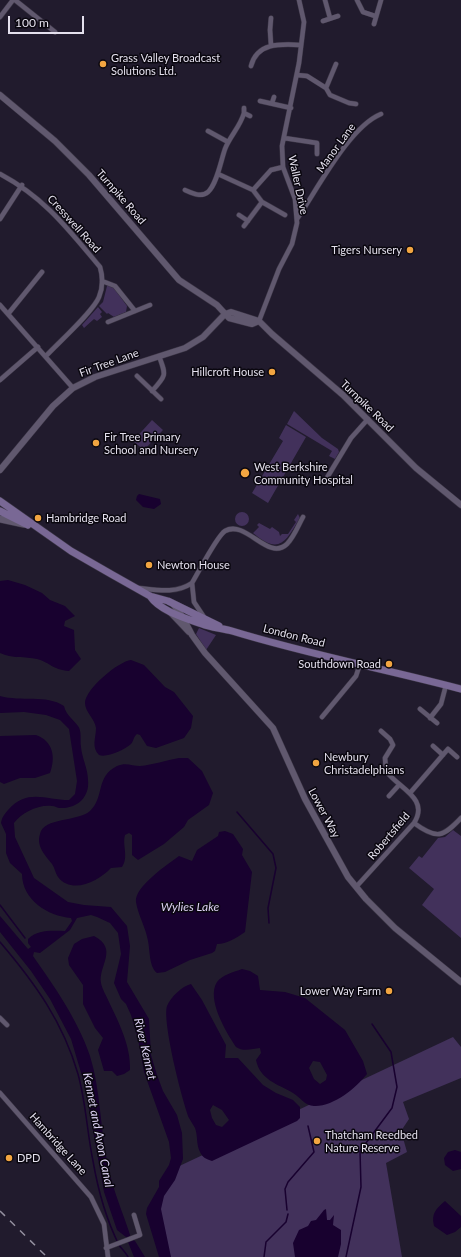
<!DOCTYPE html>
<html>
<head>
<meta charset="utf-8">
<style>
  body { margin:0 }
  #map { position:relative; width:461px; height:1257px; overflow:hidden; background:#211b2d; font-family:Lato,sans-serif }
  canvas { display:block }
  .scale { position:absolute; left:8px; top:16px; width:76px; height:18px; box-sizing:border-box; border:2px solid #e4e0ed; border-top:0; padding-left:5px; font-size:12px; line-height:14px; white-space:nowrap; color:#e4e0ed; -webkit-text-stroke:3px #0a070f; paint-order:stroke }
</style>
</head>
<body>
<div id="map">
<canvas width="461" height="1257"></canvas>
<div class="scale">100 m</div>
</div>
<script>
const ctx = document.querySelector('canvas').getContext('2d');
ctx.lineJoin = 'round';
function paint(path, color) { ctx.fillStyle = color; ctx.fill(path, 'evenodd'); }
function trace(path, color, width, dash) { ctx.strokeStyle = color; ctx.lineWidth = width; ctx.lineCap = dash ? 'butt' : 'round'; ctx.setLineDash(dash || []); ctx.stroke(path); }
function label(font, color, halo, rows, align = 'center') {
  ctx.font = font + ' Lato,sans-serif'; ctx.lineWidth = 3; ctx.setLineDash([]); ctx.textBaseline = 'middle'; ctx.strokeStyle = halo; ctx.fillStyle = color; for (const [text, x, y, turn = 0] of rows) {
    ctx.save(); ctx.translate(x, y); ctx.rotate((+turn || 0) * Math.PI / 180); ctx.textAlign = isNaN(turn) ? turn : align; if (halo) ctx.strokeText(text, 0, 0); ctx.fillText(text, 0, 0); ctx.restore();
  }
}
paint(new Path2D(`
  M109,285l5,3 13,18 -1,6 -12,5 -6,-4 -1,1 -8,-8 4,-4 4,-16z
  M98,307l4,5 -2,2 2,3 -5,4 -3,-2 -10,9 -2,-3z
  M294,411l28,27 16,11 1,3 -4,7 -6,-3 3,-5 -45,-27z
  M152,420l11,10 -19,20 -11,-9z
  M286,425l20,12 -38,66 -16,-10 31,-52 -4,-3z
  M235 519a7 7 0 1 1 14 0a7 7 0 1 1-14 0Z
  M298,514l2,4c-15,25 -21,37 -47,15l6,-6 -2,-2 2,-2 11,6 2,-2 7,5 1,4 2,-2h6l8,-12 -2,-2z
  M199,628l17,7 -10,15 -10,-16z
  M453,830l8,6v102l-39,-33 12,-16 -25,-21 10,-12 3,2 16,-20 7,-1z
  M453,1037l8,10v31l-58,24 6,17 -8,12 6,21 -21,11 16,94h-238l-8,-54 17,-34z`), '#42315b');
paint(new Path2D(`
  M139,494l21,5 1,5 -7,5 -11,-2 -7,-7 1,-4z
  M8,580l17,5 17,8 8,7 15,6 10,10 -10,5 -1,5 10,4 1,20 6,9 -12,12c-16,-1 -18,-8 -32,-12 -12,-3 -25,0 -37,-6v-72z
  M131,660l13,5 21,22 9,5 19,24 -2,12 -7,10 -28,10 -9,-2 -7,-11 -3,-1c-4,3 -3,7 -6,10 -7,6 -24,14 -32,11 -8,-8 -3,-17 -3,-27 -1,-9 -11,-16 -11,-25 0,-14 34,-42 46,-43z
  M0,696c21,6 46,-2 64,10 2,9 9,13 14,20 4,5 2,14 3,21 1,11 7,22 7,33 2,17 -11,29 -28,28 -3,0 -5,-2 -8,-2 -13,-2 -31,7 -38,17l1,14 19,41 34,24 16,3 27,2 16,19 3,20 -3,36 22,37 2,36 6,20 6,16 14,24 5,18 1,26 -8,21 -11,16 -3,13 10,48h-12l-13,-43 1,-6 12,-21v-6l10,-16 2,-7 -2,-16 -25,-70 -6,-33 -7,-24 -5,-11 -5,-5 -7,-16 7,-29 -3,-21 -8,-10 -13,-6 -6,-2 -14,3 -7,12 -30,23 -6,-1 -1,4c21,30 45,64 57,100 11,35 10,74 18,110 5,25 16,49 23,72l4,3 10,16h-11l-8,-20 -9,-7 -13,-38 -19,-106 -14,-47 -21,-40 -19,-28 -31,-39v-16l28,33 3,-2 -3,-4v-4c11,-10 23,-8 37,-8l7,-10 -1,-3c-23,-2 -49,-18 -49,-44l-12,-11 -4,-10v-19l-5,-11c1,-6 3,-8 7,-13 19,-22 38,-10 61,-10l6,-6 2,-13 -8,-52 -9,-9 -14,-5 -22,-3 -24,1z
  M36,735c17,6 20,22 14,38l-15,5h-15l-16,6 -4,-2v-46z
  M179,758h9l14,13 11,22 -4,12 -21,15 -4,7 -20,17 -26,16 -6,-5v-20l-3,-2 -4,2c-3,10 4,22 -3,32l-11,1c-12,13 -39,27 -53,9 -3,-4 -3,-9 -6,-13 -7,-9 -16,-18 -12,-30 4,-17 37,-12 50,-23 15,-14 5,-34 27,-45 9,-4 15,0 23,0 13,-1 26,-6 39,-8z
  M225,831l8,3 10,15 -1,6 10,17 -7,60c-9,6 -18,12 -28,12l-2,7 -3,2 -22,7 -25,12 -8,1c-8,-6 -7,-23 -9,-32 -2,-13 -10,-26 -12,-39 -2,-15 32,-38 43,-46l13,5 5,-11 21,-14 1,-4z
  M94,936c25,13 4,30 7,47 1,6 6,14 8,19 10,21 22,44 21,68l-6,4 -7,2 -5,-5h-8l-6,-21 5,-12 -8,-10 -12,-24v-19l-14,-20 -1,-7 6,-14 8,-5z
  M242,969l8,2 8,5 2,14 25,2 20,6 40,32 18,31 4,13c-11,14 -34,33 -53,32 -9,0 -14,-9 -21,-13 -15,-9 -33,-13 -37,-33l5,-7 -1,-5c-8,1 -17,4 -24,-1 -10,-15 -30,-48 -19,-65 5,-7 17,-10 25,-13zM313,1061l7,1 7,13 -1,5 -6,4 -6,-5 -5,-11z
  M191,984l11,16 24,45 -1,13h13l25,27 13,8 17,7 7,7v11l-3,3 -85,40c-6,-2 -9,-3 -12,-9 -4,-8 -2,-16 -5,-24 -2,-3 -4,-7 -6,-10 -7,-18 -27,-97 -22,-112 4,-9 15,-20 24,-22zM213,1105l9,5 7,10 -7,7 -6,-2 -4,-7 -2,-8z
  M455,1150l6,2v17l-8,2 -8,-6 -1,-7 4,-6z
  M445,1201l16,15v11l-6,5 -8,3 -13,-9c-3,-13 2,-17 11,-25z
  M326,1209l1,11h3l4,-5 -1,10 8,5v14l-3,13h-43l-2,-14 6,-13 9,-4 3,-5 5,-1 8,-10z`), '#18012f');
trace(new Path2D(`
  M237,812l36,42 3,14 -8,40 1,15
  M0,905l25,33
  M0,942c35,41 63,80 78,132 8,29 9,58 15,87 5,29 13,58 26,84 3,4 7,8 9,12
  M287,1210l-2,-21 3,-7 26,-30 -6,-26
  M264,1257l2,-15 20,-20 2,-8
  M346,1257l15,-70 -1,-36 32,-43 5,-21 -6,-35 -19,-28`), '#18012f', 1.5);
const minor = new Path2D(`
  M15,0l40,32
  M325,0l5,18
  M357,0l6,12 12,4
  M0,17l13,-17
  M323,21l15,-5
  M374,24l7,-24
  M271,45l-1,-15 1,-12
  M251,66c6,-24 30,-22 50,-21
  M297,75l10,1 19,12 4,7 19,8 7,1
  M326,88l10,-24
  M260,101l31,7
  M272,103l2,-6
  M244,108v5l6,3
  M208,131l20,11
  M284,138l33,5v11
  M0,174c45,24 68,55 100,93 3,10 3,20 -1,30 -6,15 -41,46 -53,59
  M218,174l35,16 18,-20 12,-3
  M185,190c7,3 16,8 23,2 9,-8 13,-32 17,-43 5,-13 15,-22 19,-36
  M253,190l9,12
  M239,215l9,6
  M0,219l22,-34
  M297,219c20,-29 52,-92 84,-105
  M244,226l18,-24 23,13
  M102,281l13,5 20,25
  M0,305l73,83
  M8,314l34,-42
  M259,321l20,-52 13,-25 5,-21 -2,-24 -12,-32 -1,-21 17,-83 5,-41 -5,-22
  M108,322l42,-17
  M137,376l24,23
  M0,380l38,-33
  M152,391c15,-16 14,-16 7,-35
  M325,481l26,-43 17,-19
  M192,583l2,19 10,15
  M138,588c19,2 38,6 54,-5 6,-10 25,-47 33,-52 21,-12 43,31 62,13 7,-7 11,-18 16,-27
  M420,709l17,14
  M322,717l34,-41 4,-12
  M430,718l11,-14 5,-19
  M433,746l10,9
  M410,793l38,-44 9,8
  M389,796l10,-11
  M414,823c23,17 29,14 47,-5
  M356,887l58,-64c16,-25 -16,-35 -28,-52l-1,-13 8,-13 -3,-6 -9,-8
  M0,1018l7,7
  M0,1093l91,104 13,27 4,33
  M106,1248l34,-13 -6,-20`);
const tertiary = new Path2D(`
  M0,95l55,46 34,34 90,105 38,25 12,13 23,6 7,-3
  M0,470l53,-64 20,-18 22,-11 90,-29 18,-11 22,-23 6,-2 28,9 13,13 71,61 73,73 45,37
  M173,604l9,12 10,19 13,18 68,75 32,71 43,78 18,22 29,29 66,54
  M171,613l18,19`);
const secondary = new Path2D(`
  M0,519l24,5`);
const primary = new Path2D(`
  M0,501l71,50 40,23 39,22 18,5 51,25
  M0,511l28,14
  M150,596c10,15 35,22 52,28 10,4 20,4 30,7 75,23 153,38 229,58`);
trace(minor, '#3b3545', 5.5);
trace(tertiary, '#3b3545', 7);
trace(secondary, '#3b3545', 8);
trace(primary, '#3b3545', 8);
trace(minor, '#60586e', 4.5);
trace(tertiary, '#60586e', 6);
trace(secondary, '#60586e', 7);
trace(primary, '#796895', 7);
trace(new Path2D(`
  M0,1211l47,46`), '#94909f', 1.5, [7, 7]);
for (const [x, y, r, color] of [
  [103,64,4,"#f2a541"],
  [410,250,4,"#f2a541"],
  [272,372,4,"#f2a541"],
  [96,443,4,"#f2a541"],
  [245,473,5,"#f2a541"],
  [38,518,4,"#f2a541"],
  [149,565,4,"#f2a541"],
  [389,664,4,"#f2a541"],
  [316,763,4,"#f2a541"],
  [389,991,4,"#f2a541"],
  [317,1141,4,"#f2a541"],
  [9,1158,4,"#f2a541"]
]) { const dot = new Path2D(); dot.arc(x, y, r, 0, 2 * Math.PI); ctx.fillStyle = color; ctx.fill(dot); trace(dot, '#0a070f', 1.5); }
label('11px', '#e4e0ed', '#0a070f', [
  ["Grass Valley Broadcast",111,58],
  ["Solutions Ltd.",111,71],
  ["Tigers Nursery",402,250,"right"],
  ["Hillcroft House",264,372,"right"],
  ["Fir Tree Primary",104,437],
  ["School and Nursery",104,450],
  ["West Berkshire",254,467],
  ["Community Hospital",254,480],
  ["Hambridge Road",46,518],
  ["Newton House",157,565],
  ["Southdown Road",381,664,"right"],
  ["Newbury",324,757],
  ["Christadelphians",324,770],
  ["Lower Way Farm",381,991,"right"],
  ["Thatcham Reedbed",325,1135],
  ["Nature Reserve",325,1148],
  ["DPD",17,1158]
], 'left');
label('11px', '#e4e0ed', '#0a070f', [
  ["Manor Lane",336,148,-54],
  ["Waller Drive",298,185,78],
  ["Turnpike Road",121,197,49],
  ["Cresswell Road",74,224,48],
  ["Fir Tree Lane",109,363,-20],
  ["Turnpike Road",367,406,44],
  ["London Road",294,636,14],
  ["Lower Way",324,813,62],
  ["Robertsfield",389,836,-50],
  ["Hambridge Lane",58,1144,48]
]);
label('italic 12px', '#dcd1f2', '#0a070f', [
  ["Wylies Lake",190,907],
  ["River Kennet",145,1049,77],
  ["Kennet and Avon Canal",98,1130,79]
]);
</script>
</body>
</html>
